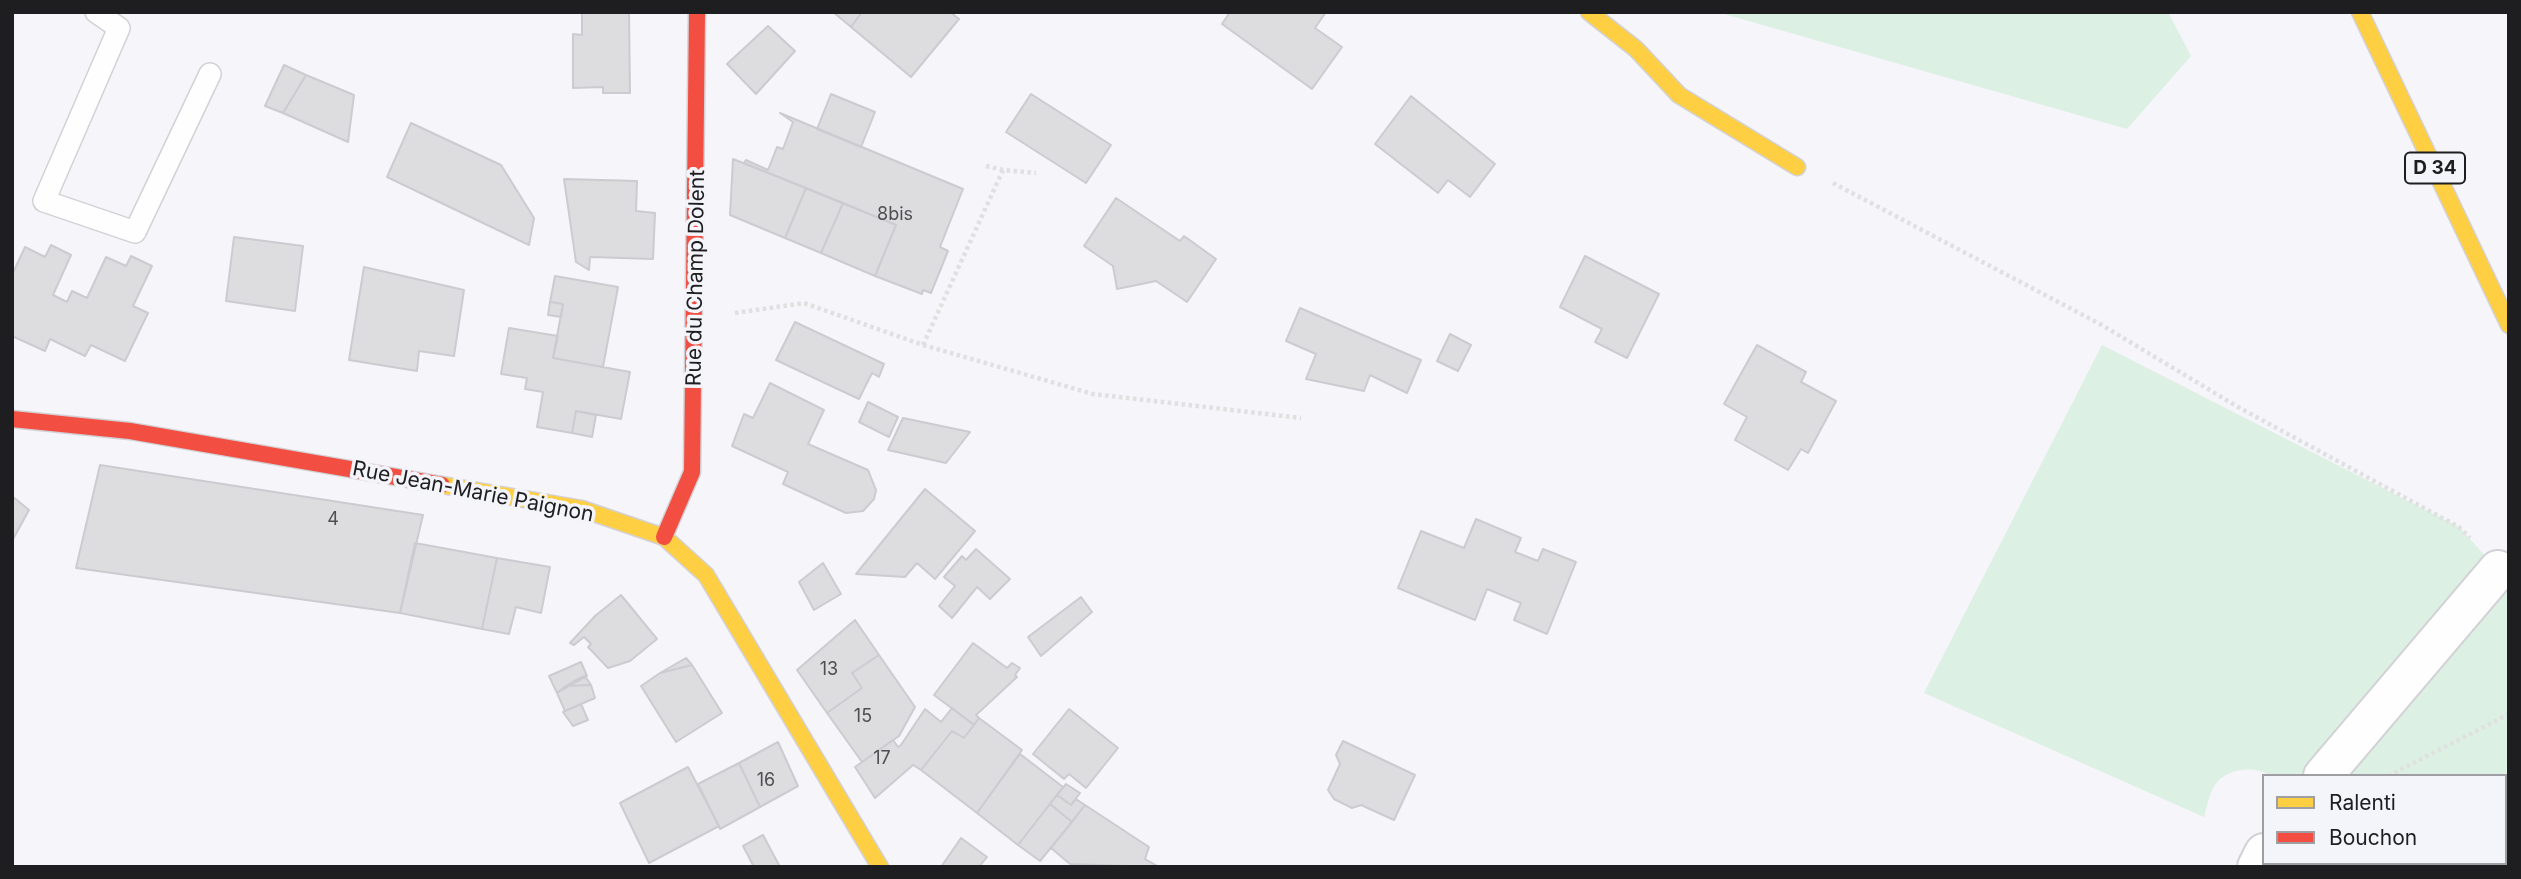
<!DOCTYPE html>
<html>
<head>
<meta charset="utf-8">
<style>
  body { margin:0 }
  #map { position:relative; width:2521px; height:879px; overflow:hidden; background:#f5f5fa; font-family:Inter,sans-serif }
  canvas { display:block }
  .frame { position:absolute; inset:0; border:14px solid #1e1d20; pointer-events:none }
  .legend { position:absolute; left:2262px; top:774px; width:245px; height:91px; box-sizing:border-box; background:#f4f4fb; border:2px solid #9e9ea3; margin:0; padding:9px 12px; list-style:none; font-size:21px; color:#1e1d20 }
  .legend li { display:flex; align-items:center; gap:14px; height:35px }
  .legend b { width:35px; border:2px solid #9e9ea3 }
</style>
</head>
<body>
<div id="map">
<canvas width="2521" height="879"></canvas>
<div class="frame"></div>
<ul class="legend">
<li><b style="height:9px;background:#ffcf43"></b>Ralenti</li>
<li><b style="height:9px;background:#f24e42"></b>Bouchon</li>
</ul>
</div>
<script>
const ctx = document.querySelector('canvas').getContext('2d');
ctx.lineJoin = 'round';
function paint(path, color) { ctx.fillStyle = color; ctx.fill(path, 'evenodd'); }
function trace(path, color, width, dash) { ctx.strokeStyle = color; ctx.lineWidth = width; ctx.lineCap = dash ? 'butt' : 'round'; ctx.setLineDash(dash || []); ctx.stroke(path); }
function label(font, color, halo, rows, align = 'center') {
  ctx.font = font + ' Inter,sans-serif'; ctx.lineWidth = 7; ctx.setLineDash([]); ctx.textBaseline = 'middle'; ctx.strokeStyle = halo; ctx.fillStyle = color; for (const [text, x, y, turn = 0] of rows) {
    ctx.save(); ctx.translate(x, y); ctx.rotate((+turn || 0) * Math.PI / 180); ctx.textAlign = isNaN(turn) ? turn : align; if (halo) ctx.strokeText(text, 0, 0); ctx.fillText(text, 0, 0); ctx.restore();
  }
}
paint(new Path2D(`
  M1717,12h451l23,44 -64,73z
  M2102,345l357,182 39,43 11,25v272h-159l-4,-4h159v-87h-234c-16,-11 -45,-8 -56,9 -6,8 -8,23 -11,32l-280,-124z`), '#dcf0e3');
const building = new Path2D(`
  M582,12h47l1,81h-27v-6l-30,1v-54l9,1z
  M833,12h29l-11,15z
  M862,12h88l9,7 -48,58 -60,-50z
  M1230,12h96l-11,16 27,19 -30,42 -90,-65z
  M768,26l27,25 -39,43 -29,-30z
  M284,65l22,10 -23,38 -18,-7z
  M306,75l48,20 -6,47 -65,-29z
  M831,94l44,18 -14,35 -44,-18z
  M1031,94l80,51 -25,38 -80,-51z
  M1411,96l84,68 -25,33 -22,-17 -10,13 -63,-49z
  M780,113l183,76 -23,58 8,4 -17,42 -8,-3 -1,4 -47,-18 21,-51 -152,-62 2,-3 22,10 9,-23 6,2 10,-27z
  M411,123l90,42 33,53 -5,27 -142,-68z
  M733,159l73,29 -21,50 -55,-23z
  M564,179l73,2 -1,30 19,2 -2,46 -63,-2 -1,13 -13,-8z
  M806,188l37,15 -22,50 -36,-15z
  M1116,198l64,43 4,-5 32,23 -29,43 -31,-21 -39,8 -4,-23 -29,-20z
  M843,203l53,22 -21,51 -54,-23z
  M234,237l69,9 -8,65 -69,-10z
  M51,245l20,10 -18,40 14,7 5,-11 15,7 19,-41 20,9 5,-10 21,10 -19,40 15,7 -23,48 -34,-16 -6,11 -35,-17 -5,12 -33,-15v-61l13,-28 20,10z
  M1585,256l74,38 -32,64 -32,-16 7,-13 -42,-22z
  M364,267l100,23 -10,66 -35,-5 -2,20 -68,-11z
  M555,276l63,11 -15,80 -50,-9 10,-54 -13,-2z
  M550,302l13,2 -2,13 -13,-2z
  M1300,308l121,52 -14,33 -37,-18 -6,16 -58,-12 10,-25 -30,-13z
  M795,322l89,42 -5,13 -7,-4 -13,26 -83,-39z
  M509,328l49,8 -5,22 77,14 -9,47 -45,-8 -4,22 -35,-6 6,-35 -18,-3 2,-11 -26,-4z
  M1450,334l21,11 -13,26 -21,-10z
  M1757,345l49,27 -5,10 35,19 -28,52 -7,-4 -13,21 -53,-30 12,-23 -23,-13z
  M770,383l54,27 -16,34 60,26 8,20 -2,9 -11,12 -17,2 -63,-29 5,-12 -56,-26 12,-32 9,4z
  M868,402l30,15 -9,20 -30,-15z
  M576,411l20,4 -4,22 -20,-4z
  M903,418l67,14 -24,31 -58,-13z
  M100,465l323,50 -23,98 -324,-45z
  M925,489l50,42 -40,48 -18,-16 -12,14 -49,-3z
  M12,496l17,14 -17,31z
  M1476,519l45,19 -6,14 23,9 5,-12 33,13 -29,72 -33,-14 7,-17 -34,-14 -12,31 -77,-32 23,-57 43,17z
  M415,543l82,15 -15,71 -82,-16z
  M976,549l34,30 -20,20 -13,-12 -25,31 -13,-12 16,-20 -11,-9 18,-21 4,4z
  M497,558l53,9 -9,46 -25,-6 -7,27 -27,-5z
  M823,563l18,31 -27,16 -15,-28z
  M621,595l36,44 -27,22 -22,7 -20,-21 3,-3 -7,-7 -10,8 -4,-2 25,-27z
  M1081,597l11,15 -51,44 -13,-19z
  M855,620l24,35 -27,18 10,15 -35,25 -30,-43z
  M973,643l34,25 5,-5 8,5 -5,7 2,2 -41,38 3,3 -5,7 -40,-30z
  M879,655l36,52 -16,29 -37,26 -35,-49 35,-25 -10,-15z
  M686,658l6,7 -32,8z
  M581,662l6,14 -30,17 -8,-17z
  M692,665l30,48 -46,29 -35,-56 19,-13z
  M585,676l6,9 -25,1 8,-5z
  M591,685l4,13 -30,13 -8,-18 9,-7z
  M581,704l7,16 -15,6 -10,-14z
  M952,708l22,17 -10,13 -12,-7 -31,39 -8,-5 -38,33 -20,-31 38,-27 5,7 3,-2 24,-36 16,13z
  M1069,709l49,39 -32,40 -17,-14 -5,5 -31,-25z
  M979,718l43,32 -45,63 -56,-43 31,-39 12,7z
  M1343,741l72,34 -21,45 -33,-15 -9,3 -18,-9 -6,-9 12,-26 -4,-9z
  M778,742l20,44 -38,21 -21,-44z
  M1020,754l43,33 -45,58 -41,-32z
  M739,763l21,44 -40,22 -22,-45z
  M688,767l31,59 -70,37 -29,-60z
  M1066,784l14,9 -9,12 -14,-10z
  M1057,795l14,10 5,-6 9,6 -13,17 -22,-18z
  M1050,804l22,18 -32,39 -22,-16z
  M1085,805l64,42 -4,12 14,8 -89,-3 -19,-16z
  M763,835l17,32h-26l-11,-21z
  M961,838l26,19 -8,10h-38z`);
paint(building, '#dddde0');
trace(building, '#ccccd0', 2);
const lane = new Path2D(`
  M96,12l23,16 -75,173 91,31 75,-158`);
const street = new Path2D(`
  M2323,776l175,-206
  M2257,867l7,-14`);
const slow = new Path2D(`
  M1589,12l47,37 43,46 118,72
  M2360,12l149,313
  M442,485l140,24 82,28 42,38 174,292`);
const jam = new Path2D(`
  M12,419l118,12 312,54
  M664,537l28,-65 5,-460`);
trace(lane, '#d2d1d5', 24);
trace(street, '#d2d1d5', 42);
trace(slow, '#d2d1d5', 19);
trace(jam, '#d2d1d5', 19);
trace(new Path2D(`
  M986,166l17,4
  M1833,183l267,141 138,83 221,120 11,11
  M735,313l69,-10 119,42 170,49 208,24
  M923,345l80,-175 33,3
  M2388,776l121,-62`), '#e0e0e1', 4.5, [3.5, 3.5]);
trace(lane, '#fefefe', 21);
trace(street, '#fefefe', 38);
trace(slow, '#ffcf43', 16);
trace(jam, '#f24e42', 16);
label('18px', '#4e4d50', null, [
  ["8bis",895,215],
  ["4",333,520],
  ["13",829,670],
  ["15",863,717],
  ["17",882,759],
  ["16",766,781]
]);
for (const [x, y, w] of [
  [2435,168,60]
]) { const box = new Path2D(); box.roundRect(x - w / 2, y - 15.5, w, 31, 5); ctx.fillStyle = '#f4f4fb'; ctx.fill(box); trace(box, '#1e1d20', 2); }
label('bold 19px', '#1e1d20', null, [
  ["D 34",2435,168]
]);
label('21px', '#1e1d20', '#f4f4fb', [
  ["Rue du Champ Dolent",696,278,-89],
  ["Rue Jean-Marie Paignon",473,492,11]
]);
</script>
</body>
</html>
